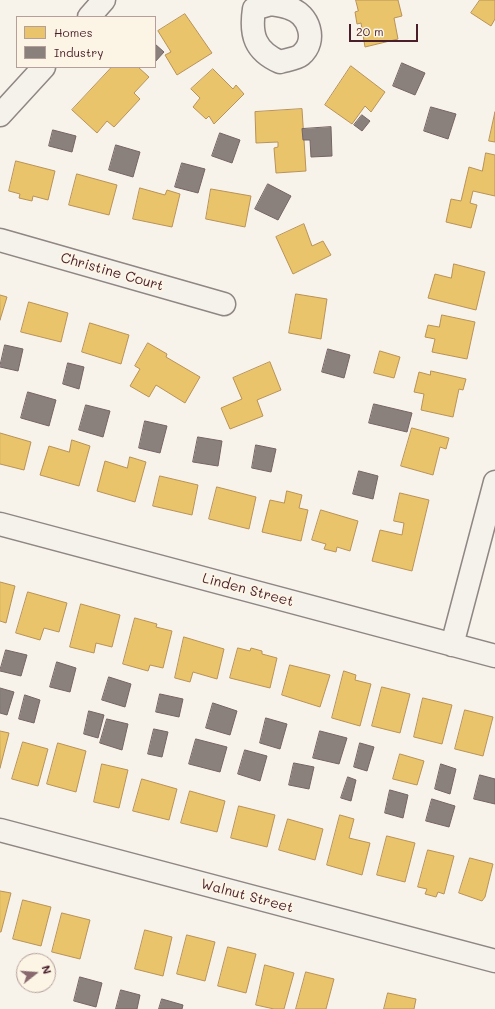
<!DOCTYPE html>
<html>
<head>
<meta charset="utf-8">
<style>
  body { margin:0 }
  #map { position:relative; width:495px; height:1009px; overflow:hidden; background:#f7f3ea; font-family:Mali,sans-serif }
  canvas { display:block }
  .legend { position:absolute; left:16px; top:16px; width:140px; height:52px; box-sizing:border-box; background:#fcf5e5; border:1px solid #b59f9b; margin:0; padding:5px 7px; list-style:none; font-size:12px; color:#4a1f2b }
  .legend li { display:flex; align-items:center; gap:8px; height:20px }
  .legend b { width:20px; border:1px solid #b59f9b }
  .north { position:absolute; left:16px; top:953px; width:40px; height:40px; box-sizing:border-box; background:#fcf5e5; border:1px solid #b59f9b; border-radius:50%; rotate:73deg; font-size:11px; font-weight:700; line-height:16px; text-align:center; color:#4a1f2b }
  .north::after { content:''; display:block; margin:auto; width:14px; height:18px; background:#87696e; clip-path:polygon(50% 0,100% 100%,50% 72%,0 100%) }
  .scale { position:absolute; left:349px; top:24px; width:69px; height:18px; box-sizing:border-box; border:2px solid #4a1f2b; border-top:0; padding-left:5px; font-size:12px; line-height:14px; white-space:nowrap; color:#4a1f2b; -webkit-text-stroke:3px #fcf5e5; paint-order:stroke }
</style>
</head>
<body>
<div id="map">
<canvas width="495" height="1009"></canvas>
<ul class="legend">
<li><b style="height:11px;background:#e9c46a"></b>Homes</li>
<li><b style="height:11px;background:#8a817c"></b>Industry</li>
</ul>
<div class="north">N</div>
<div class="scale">20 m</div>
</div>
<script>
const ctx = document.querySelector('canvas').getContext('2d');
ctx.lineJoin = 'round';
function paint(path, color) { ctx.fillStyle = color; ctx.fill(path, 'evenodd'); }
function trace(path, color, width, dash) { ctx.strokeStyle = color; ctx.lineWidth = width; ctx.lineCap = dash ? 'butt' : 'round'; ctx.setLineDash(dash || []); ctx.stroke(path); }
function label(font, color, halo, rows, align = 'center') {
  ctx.font = font + ' Mali,sans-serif'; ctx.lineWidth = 4; ctx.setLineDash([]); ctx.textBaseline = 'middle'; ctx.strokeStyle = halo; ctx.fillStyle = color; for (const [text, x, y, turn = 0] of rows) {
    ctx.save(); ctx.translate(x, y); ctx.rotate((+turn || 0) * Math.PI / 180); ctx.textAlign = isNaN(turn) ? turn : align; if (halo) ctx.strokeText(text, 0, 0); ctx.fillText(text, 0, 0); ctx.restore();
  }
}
const homes = new Path2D(`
  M356,0h42l4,16 -8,2 4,21 -33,8 -4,-24 -4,1 -2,-12 3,-1z
  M480,0h15v19l-4,7 -20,-13z
  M185,14l27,39 -35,22 -12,-20 6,-3 -13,-21z
  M351,66l34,26 -14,20 -6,-6 -13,18 -27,-19z
  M112,67h26l11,10 -15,16 6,6 -26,28 -7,-6 -10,12 -25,-23z
  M213,69l20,20 3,-4 8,9 -30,30 -5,-8 -3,3 -13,-12 7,-9 -9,-9z
  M302,109l4,62 -30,2 -2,-25 4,-1v-5l-22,1 -1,-31z
  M495,112v30l-6,-1z
  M486,153l9,2v41l-22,-5 -3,12 7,2 -6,23 -25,-6 5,-23 10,2 8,-34 13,4z
  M16,161l39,10 -7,29 -15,-4 -1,5 -13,-3 1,-4 -11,-3z
  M77,174l40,11 -8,30 -40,-10z
  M140,188l25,7 2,-5 13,4 -8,33 -39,-8z
  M211,189l40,7 -6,31 -39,-8z
  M304,224l8,22 11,-5 8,14 -38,19 -17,-37z
  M454,264l31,8 -9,38 -48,-12 7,-24 16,4z
  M296,294l31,5 -6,40 -32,-6z
  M0,295l7,2 -7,23z
  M29,302l39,11 -7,29 -40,-10z
  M442,315l33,7 -8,37 -35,-7 3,-13 -10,-2 3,-12 11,2z
  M90,323l39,12 -8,29 -39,-12z
  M148,343l19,11 -1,3 34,20 -15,26 -29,-18 -7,12 -19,-11 10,-17 -5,-3z
  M380,351l20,6 -6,21 -20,-5z
  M270,362l11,28 -24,10 6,16 -33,13 -9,-21 21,-9 -9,-21z
  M431,371l35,8 -3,11 -4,-1 -6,28 -32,-7 3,-16 -10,-2 5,-20 11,3z
  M412,428l37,10 -3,11 -6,-2 -7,28 -32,-9z
  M0,433l31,9 -7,28 -24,-6z
  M72,440l18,6 -11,40 -39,-11 9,-29 20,6z
  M130,457l16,5 -11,40 -38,-11 8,-30 22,7z
  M160,476l38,9 -6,30 -39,-9z
  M217,487l39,10 -7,32 -40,-10z
  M287,491l15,4 -3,13 9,2 -7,31 -39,-9 8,-32 14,3z
  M400,493l29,7 -17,71 -40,-10 8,-31 22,5 2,-12 -10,-2z
  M321,510l37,11 -8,30 -13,-4 -1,5 -12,-3 2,-5 -14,-4z
  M0,582l15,4 -9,37 -6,-2z
  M28,592l39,11 -8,29 -15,-4 -4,12 -24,-7z
  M81,604l39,11 -8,32 -16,-4 -2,10 -24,-6z
  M135,618l22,6 -1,3 16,4 -9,37 -13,-3 -2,6 -25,-7z
  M184,637l40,12 -7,30 -24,-7 -3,10 -15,-4z
  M238,648l12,3 1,-3 11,3v3l15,4 -7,30 -40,-10z
  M290,665l40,10 -10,32 -38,-12z
  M344,671l12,4 -1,5 16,4 -11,42 -28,-8z
  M382,687l28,7 -10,39 -28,-7z
  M423,698l29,7 -10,39 -28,-7z
  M465,710l28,7 -10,39 -28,-7z
  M0,731l9,2 -9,35z
  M23,742l25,7 -10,37 -26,-7z
  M58,743l28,8 -10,41 -29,-8z
  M400,754l24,7 -7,24 -24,-6z
  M102,764l26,6 -9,38 -25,-6z
  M142,779l35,10 -8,31 -36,-9z
  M190,791l35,10 -8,31 -36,-9z
  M239,806l36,9 -8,32 -36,-9z
  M340,815l14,4 -5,19 21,5 -8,32 -35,-10z
  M288,819l35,10 -8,31 -36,-10z
  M387,836l28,7 -10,39 -28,-7z
  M428,850l26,6 -10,38 -6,-2 -2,5 -11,-3 2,-5 -9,-2z
  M470,858l23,6 -8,33 -3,4 -23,-8z
  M0,891l11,2 -10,39h-1z
  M23,900l28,7 -10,39 -28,-7z
  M62,913l28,7 -10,39 -28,-7z
  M145,930l27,7 -9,39 -28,-7z
  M187,935l28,7 -10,39 -28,-7z
  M228,947l28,7 -10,39 -28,-7z
  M265,965l29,8 -10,36h-10l-18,-4z
  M306,972l28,7 -8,30h-30z
  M388,993l28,6 -2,10h-30z`);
paint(homes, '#e9c46a');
trace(homes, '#b99257', 1);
const industry = new Path2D(`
  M155,44l9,8 -9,10z
  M402,63l23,10 -10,22 -22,-9z
  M431,107l25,7 -8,25 -24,-8z
  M362,115l8,6 -8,10 -8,-6z
  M331,127l1,29 -21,1 -1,-17h-7l-1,-11z
  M53,130l23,6 -4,16 -23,-6z
  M220,133l20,7 -8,23 -20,-7z
  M116,145l24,7 -7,25 -24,-7z
  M182,163l23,6 -7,24 -23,-6z
  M268,184l23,12 -13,24 -23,-11z
  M5,345l18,4 -5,22 -18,-4z
  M328,349l22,6 -6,23 -22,-6z
  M68,363l16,4 -5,22 -16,-5z
  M28,392l28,8 -7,26 -28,-8z
  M374,404l38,9 -5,19 -38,-9z
  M86,405l24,6 -7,26 -24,-7z
  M145,421l22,5 -7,27 -21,-5z
  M198,437l24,4 -4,25 -25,-4z
  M256,445l20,4 -5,23 -19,-4z
  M359,471l19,5 -5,23 -20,-5z
  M6,650l21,5 -6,21 -21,-5z
  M57,662l19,6 -6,24 -20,-5z
  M109,677l22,7 -6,23 -23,-7z
  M0,688l14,4 -7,23 -7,-2z
  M160,694l23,5 -4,18 -23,-5z
  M25,695l15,5 -6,23 -15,-4z
  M213,703l24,8 -7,24 -24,-7z
  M89,711l15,4 -6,23 -14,-4z
  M266,718l21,6 -7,25 -20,-6z
  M107,719l21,5 -6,26 -22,-7z
  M154,729l14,3 -6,25 -14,-3z
  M320,731l27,7 -8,26 -26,-6z
  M196,739l31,8 -7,25 -31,-8z
  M360,743l14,4 -7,24 -13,-4z
  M245,750l22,6 -7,25 -22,-7z
  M294,763l20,4 -5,22 -20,-4z
  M441,764l15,5 -6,25 -15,-5z
  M480,775l15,4v25l-21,-5z
  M348,777l8,3 -5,21 -10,-3z
  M390,790l18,5 -5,23 -18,-5z
  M432,799l23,7 -6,21 -23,-6z
  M80,977l22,6 -6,24 -22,-6z
  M121,990l19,5 -3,14h-21z
  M162,999l21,6 -1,4h-23z`);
paint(industry, '#8a817c');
trace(industry, '#776464', 1);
const minor = new Path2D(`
  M271,4c6,1 13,2 18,4 20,6 29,33 12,47 -5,4 -15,5 -21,7 -25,-11 -30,-27 -26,-53z
  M89,17l15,-17
  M0,115l44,-48
  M0,240l224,64
  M0,524l495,132
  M452,645l43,-163
  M0,830l495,131`);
trace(minor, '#908684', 25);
trace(minor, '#f5f2ec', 22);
label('14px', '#4a1f2b', '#fcf5e5', [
  ["Christine Court",112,272,16],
  ["Linden Street",248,590,15],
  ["Walnut Street",247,896,15]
]);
</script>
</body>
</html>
